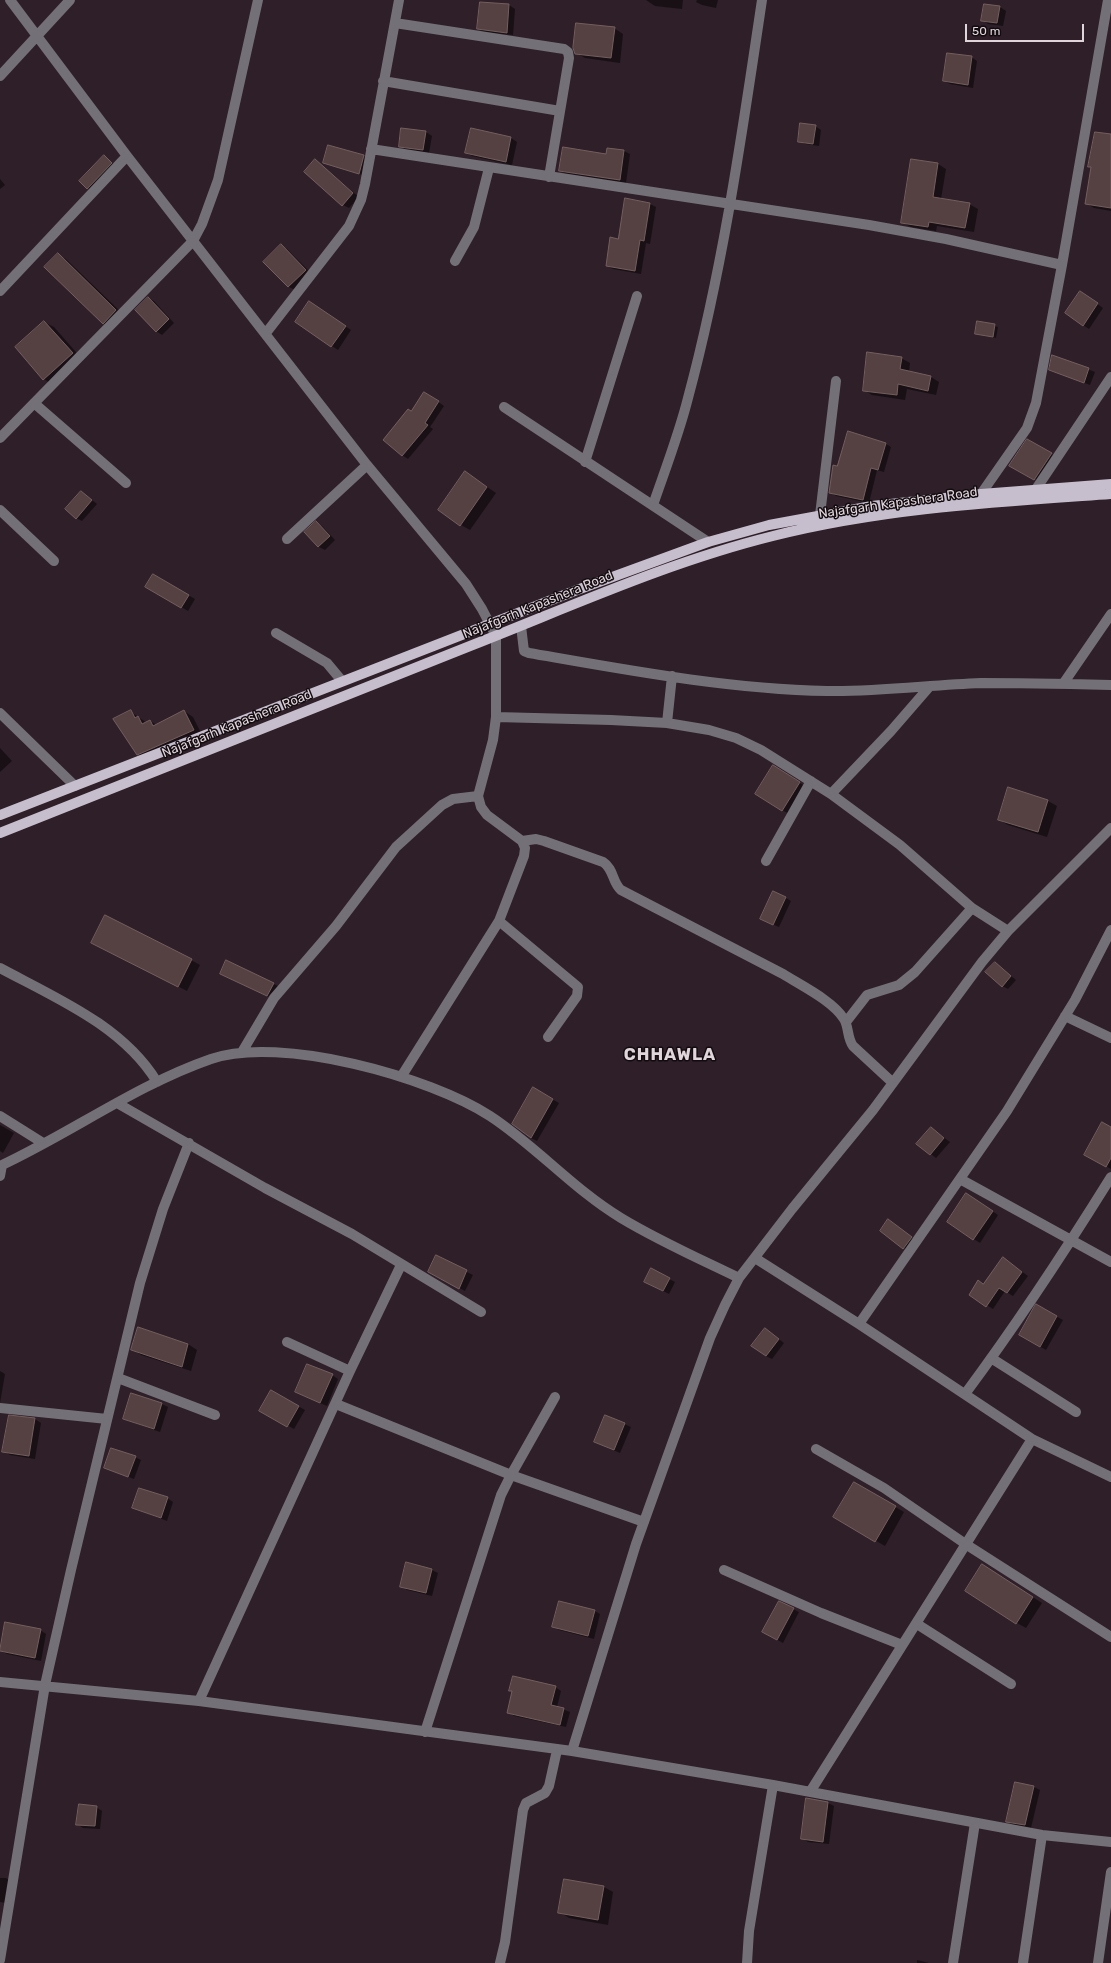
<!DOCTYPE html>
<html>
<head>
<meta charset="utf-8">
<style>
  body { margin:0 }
  #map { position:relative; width:1111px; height:1963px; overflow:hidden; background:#2e1f28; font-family:Rubik,sans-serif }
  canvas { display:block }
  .scale { position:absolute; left:965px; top:24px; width:119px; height:18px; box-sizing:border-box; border:2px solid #e0d5db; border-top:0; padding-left:5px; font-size:12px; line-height:14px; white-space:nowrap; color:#e0d5db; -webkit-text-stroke:3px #120b0f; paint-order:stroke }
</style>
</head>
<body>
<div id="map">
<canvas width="1111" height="1963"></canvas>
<div class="scale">50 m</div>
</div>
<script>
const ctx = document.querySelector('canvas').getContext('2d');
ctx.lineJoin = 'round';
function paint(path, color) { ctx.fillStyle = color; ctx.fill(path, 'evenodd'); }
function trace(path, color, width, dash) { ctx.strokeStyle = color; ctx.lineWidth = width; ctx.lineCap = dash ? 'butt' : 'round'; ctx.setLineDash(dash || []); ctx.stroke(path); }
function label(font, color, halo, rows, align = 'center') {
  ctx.font = font + ' Rubik,sans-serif'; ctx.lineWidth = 3; ctx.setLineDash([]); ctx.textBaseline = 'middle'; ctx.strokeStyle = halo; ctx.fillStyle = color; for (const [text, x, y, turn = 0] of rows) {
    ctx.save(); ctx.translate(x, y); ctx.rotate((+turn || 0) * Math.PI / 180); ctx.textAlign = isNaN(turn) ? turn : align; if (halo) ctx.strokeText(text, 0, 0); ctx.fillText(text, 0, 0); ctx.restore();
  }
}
paint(new Path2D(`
  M646,0h37l-1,9 -27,-3z
  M697,0h21l-2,8 -14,-3 -6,-3z
  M481,3l28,2 6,4 -2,26 -29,-3 -6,-3z
  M1000,7l6,4 -3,15 -15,-2 -6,-4z
  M614,28l9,6 -3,29 -35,-5 -9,-5z
  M971,57l6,4 -4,27 -23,-4 -6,-3z
  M815,126l6,4 -2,16 -14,-2 -6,-3z
  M471,129l40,9 6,4 -5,23 -40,-9 -6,-3z
  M426,132l6,4 -3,17 -23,-3 -6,-4z
  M1111,136v75l-17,-3 -8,-5 6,-35 -2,-2z
  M608,149l16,2 6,3 -4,29 -60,-9 -6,-3 47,-16z
  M363,156l6,3 -4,17 -41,-14z
  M105,157l12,10 -23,24 -6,-3z
  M315,161l44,36 -10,11 -6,-3z
  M938,164l8,5 -5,30 28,5 9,5 -4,23 -37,-6 -1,5 -25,-4 -9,-5z
  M0,179l5,6 -5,4z
  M626,200l24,4 6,3 -6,37 -4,-1 -5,31 -28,-5 -6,-3 12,-26z
  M281,246l6,3 24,24 -16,17 -6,-3 -25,-25z
  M58,254l9,6 58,56 -13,12 -9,-5z
  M1086,296l17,12 -14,21 -6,-4z
  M148,298l6,3 20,22 -12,12 -6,-4z
  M315,306l36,24 -13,20 -42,-28z
  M44,322l10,5 28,32 -29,26 -9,-6 -28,-31z
  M978,322l20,5 -2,11 -20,-5z
  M1052,356l43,16 -5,13 -40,-15z
  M901,358l9,5 -1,9 22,5 8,5 -3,13 -29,-6 -2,11 -33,-5 -8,-5z
  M430,396l14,10 -14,21 3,2 -25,30 -6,-4 10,-43z
  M1027,441l30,16 -16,25 -31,-17z
  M886,444l5,3 -7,25 -7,-2 -8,33 -33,-7 -6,-4 8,-25z
  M465,472l31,21 -26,37 -9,-5z
  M87,496l10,8 -15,17 -6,-3z
  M316,523l6,3 13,14 -10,10 -6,-3 -14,-15z
  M154,575l41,24 -7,12 -41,-24z
  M184,711l9,6 9,18 -55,24 -10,-5 -6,-42 16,11 3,-2 7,4z
  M0,748l12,13 -12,11z
  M782,772l26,16 -17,27 -9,-5z
  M1048,801l9,5 -10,31 -39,-12 -9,-5z
  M786,898l5,3 -12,26 -12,-5z
  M101,947l90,13 9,5 -13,26z
  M227,961l53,26 -6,12 -47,-22z
  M995,963l21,17 -8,9 -6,-3z
  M534,1089l25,14 -22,38 -6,-3z
  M0,1125l14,8 -11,20 -3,-2z
  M931,1128l19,14 -14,16 -18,-14z
  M1111,1128v41l-25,-15z
  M967,1194l31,21 -18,28 -32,-21z
  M889,1220l28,21 -7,11 -29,-21z
  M436,1257l37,18 -8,16 -36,-19z
  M1009,1262l19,14 -15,20 -8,-5 -12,18 -23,-14z
  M669,1279l6,3 -6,12 -18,-9z
  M1037,1306l26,14 -17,30 -26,-15z
  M139,1328l49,16 9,6 -6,21 -50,-16 -9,-6z
  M771,1333l13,10 -12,16 -6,-3z
  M0,1371l5,3 -5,29z
  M332,1375l6,4 -11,27 -25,-11z
  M271,1391l34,19 -11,19 -33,-19z
  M162,1404l6,3 -8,25 -36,-13z
  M606,1416l25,11 -11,26 -25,-11z
  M9,1417l26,2 6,4 -6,36 -25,-4 -6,-4z
  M135,1457l6,3 -7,19 -29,-11z
  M854,1483l50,29 -19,34 -50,-29z
  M167,1498l6,4 -6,19 -34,-13z
  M407,1564l25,6 6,3 -6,23 -25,-6 -6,-4z
  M992,1571l50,32 -16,25 -9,-5z
  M793,1609l6,3 -16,31 -19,-11z
  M595,1611l5,3 -6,25 -35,-9 -5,-3z
  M40,1630l6,4 -5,27 -34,-7 -6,-3z
  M555,1687l6,4 -4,16 13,5 -4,15 -52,-11 -6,-4 5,-20 -3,-2z
  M1034,1787l6,3 -9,38 -18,-3 -6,-4z
  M828,1803l6,3 -5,38 -21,-2 -6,-4z
  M96,1807l6,4 -2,18 -17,-1 -6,-4z
  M0,1878h6l9,6 -3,20 -12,-2z
  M565,1880l39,7 9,5 -5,33 -39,-7 -9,-6z
  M917,1960l12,3h-12z`), '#0007');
const building = new Path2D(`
  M480,2l29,2 -2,29 -30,-4z
  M984,4l16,2 -3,17 -16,-2z
  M576,23l39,4 -4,31 -36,-4 -2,-6z
  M947,53l25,3 -4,29 -25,-4z
  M800,123l16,2 -3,19 -15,-2z
  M401,128l25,3 -3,19 -24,-3z
  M471,128l40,9 -5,25 -41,-9z
  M1095,132l16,2v74l-26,-4 6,-37h-3z
  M328,145l36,10 -5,19 -36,-11z
  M563,147l43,7 1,-6 17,2 -4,30 -61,-9z
  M104,155l8,8 -25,26 -8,-8z
  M315,159l38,34 -11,13 -38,-34z
  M911,159l27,4 -5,34 37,6 -5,25 -36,-6 -1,5 -27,-4z
  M625,198l25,5 -6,38 -4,-1 -5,31 -29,-5 4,-29 8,2z
  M281,244l25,26 -18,17 -25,-25z
  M58,253l58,57 -13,14 -59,-57z
  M1080,291l18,12 -15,23 -18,-13z
  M148,297l21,22 -13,13 -21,-22z
  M309,301l37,25 -15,21 -36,-25z
  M44,321l29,32 -30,27 -28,-33z
  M977,321l18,3 -2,13 -18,-3z
  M867,352l35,5 -2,12 31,7 -3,15 -30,-7 -1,11 -34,-4z
  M1052,355l37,13 -5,15 -35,-13z
  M424,392l15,9 -14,22 3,2 -26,31 -19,-16 25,-31 3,2z
  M848,431l38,12 -8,27 -7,-2 -8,32 -34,-7 4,-28 4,1z
  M1027,439l25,14 -18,27 -25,-14z
  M465,471l22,16 -27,39 -22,-16z
  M81,491l11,9 -16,19 -11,-10z
  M316,521l14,15 -12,11 -14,-15z
  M153,574l36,21 -8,13 -36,-21z
  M131,710l4,8 3,-2 4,8 8,-4 3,6 31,-16 10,20 -57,25 -24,-36z
  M773,765l27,17 -18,29 -27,-17z
  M1008,787l40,13 -10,32 -40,-12z
  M773,891l13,6 -13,28 -13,-6z
  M105,915l87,44 -14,28 -87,-44z
  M226,960l48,23 -7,13 -47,-22z
  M995,962l16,14 -9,11 -17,-15z
  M533,1087l20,12 -22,39 -19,-14z
  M1102,1122l9,5v31l-5,9 -22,-12z
  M931,1127l13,11 -14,17 -14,-11z
  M966,1193l27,18 -20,29 -26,-18z
  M888,1219l24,18 -9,12 -23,-18z
  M436,1255l31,15 -8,19 -31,-17z
  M1003,1257l19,15 -15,21 -8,-5 -13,19 -17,-12 9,-15 5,4z
  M651,1268l19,10 -7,13 -19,-9z
  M1036,1304l21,12 -17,31 -21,-12z
  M138,1327l50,17 -6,23 -51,-17z
  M765,1328l14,11 -13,17 -15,-10z
  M307,1364l26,10 -13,29 -25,-11z
  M271,1390l28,16 -12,21 -28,-16z
  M131,1393l31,10 -8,26 -31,-10z
  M9,1415l26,3 -6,38 -27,-4z
  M605,1415l20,8 -11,27 -20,-8z
  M111,1448l25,8 -8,21 -24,-9z
  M854,1482l42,24 -21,36 -42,-25z
  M139,1488l29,9 -7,21 -29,-10z
  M406,1562l26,7 -6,24 -26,-6z
  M982,1564l51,33 -17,27 -51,-33z
  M559,1601l36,9 -7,26 -36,-9z
  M779,1601l15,7 -17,32 -15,-8z
  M5,1622l36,7 -6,29 -35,-7z
  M513,1676l43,10 -5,19 13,3 -4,17 -53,-12 5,-22h-3z
  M1015,1782l19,4 -9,39 -19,-3z
  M806,1798l22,4 -5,40 -22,-3z
  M79,1804l18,2 -2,20 -19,-1z
  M564,1879l40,7 -6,34 -40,-7z`);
paint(building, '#564142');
trace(building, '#745e5e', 1);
trace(new Path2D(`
  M10,0l117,156 240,309 99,119 16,25 14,27v81l-3,23 -15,56 3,11 6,8 35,26 3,7 -1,8 -25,65 -98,156
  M395,23l169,26 4,3 1,6 -20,119
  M0,76l70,-76
  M383,81l177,30
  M371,149l498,76 77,14 116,26
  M455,261l19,-34 15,-59
  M0,291l127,-135
  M266,333l83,-107 12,-26 4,-16 34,-184
  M34,403l92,80
  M504,407l204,135
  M0,438l193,-197 9,-17 16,-44 40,-180
  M585,462l52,-166
  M1036,489l75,-112
  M981,494l46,-66 9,-25 26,-138 46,-265
  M653,505c12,-35 26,-71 35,-107 35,-130 54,-264 74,-398
  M0,510l54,51
  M820,515l16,-134
  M287,539l80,-74
  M521,626l3,25 5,2c98,17 198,36 298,38 51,1 102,-6 154,-8 43,0 87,1 130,2
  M276,633l51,30 15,18
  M1063,684l48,-70
  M0,713l75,73
  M496,717l115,3 56,3 42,7 27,8 25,12 70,44 69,51 72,63 36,23
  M667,723l5,-47
  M831,794l60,-63 39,-45
  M522,841l14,-2 8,2 59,21c11,7 9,20 18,28l162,84c19,12 50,27 61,45 5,8 3,19 9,27l40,37
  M766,861l45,-80
  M499,921l79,66 -1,9 -29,41
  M0,968c56,30 123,58 157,114
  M1065,1016l46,22
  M846,1022l21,-27 32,-10 16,-13 57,-64
  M242,1052l32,-54 62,-72 60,-79 46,-42 11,-6 25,-3
  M117,1103l148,85 87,46 129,78
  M0,1116l43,27
  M0,1166c71,-33 136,-81 211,-107 69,-24 219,18 279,57 46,30 83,73 131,102 38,23 79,41 118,60
  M0,1176l2,-11
  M960,1179l151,83
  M755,1258l104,66 173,115 79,38
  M859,1324l148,-213 68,-111 36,-70
  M287,1342l63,29
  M991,1358l85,54
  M118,1378l97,37
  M965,1394c52,-70 100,-143 146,-217
  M336,1404l175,71 133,47
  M0,1408l107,11
  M816,1449l68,39 83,57 144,92
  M724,1570l97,43 81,32
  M917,1624l94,60
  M0,1682l199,19 373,50 201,34 269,50 69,7
  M199,1701l151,-330 51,-106
  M425,1732l76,-237 10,-20 44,-78
  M572,1751l64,-207 74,-206 15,-33 14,-27 53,-69 81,-99 109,-148 26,-31 103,-103
  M810,1792l222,-353
  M0,1960l45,-275 26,-115 69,-287 23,-74 26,-66
  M500,1963l5,-21 18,-132 3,-7 19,-10 4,-7 8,-36
  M747,1963l2,-32 24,-146
  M953,1963l22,-140
  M1023,1963l19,-128
  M1098,1963l13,-91`), '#747078', 10);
trace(new Path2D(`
  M0,815l577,-225 131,-48 61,-17 103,-19 109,-12 130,-10
  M0,833c156,-63 313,-125 470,-187 100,-39 198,-84 303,-110 111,-28 225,-34 338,-42`), '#c6bdcd', 10);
label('13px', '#e0d5db', '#120b0f', [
  ["Najafgarh Kapashera Road",898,503,-8],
  ["Najafgarh Kapashera Road",538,605,-22],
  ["Najafgarh Kapashera Road",237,724,-22]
]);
ctx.letterSpacing = '1px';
label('bold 17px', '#e0d5db', '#120b0f', [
  ["CHHAWLA",670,1055]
]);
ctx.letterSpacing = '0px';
</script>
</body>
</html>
